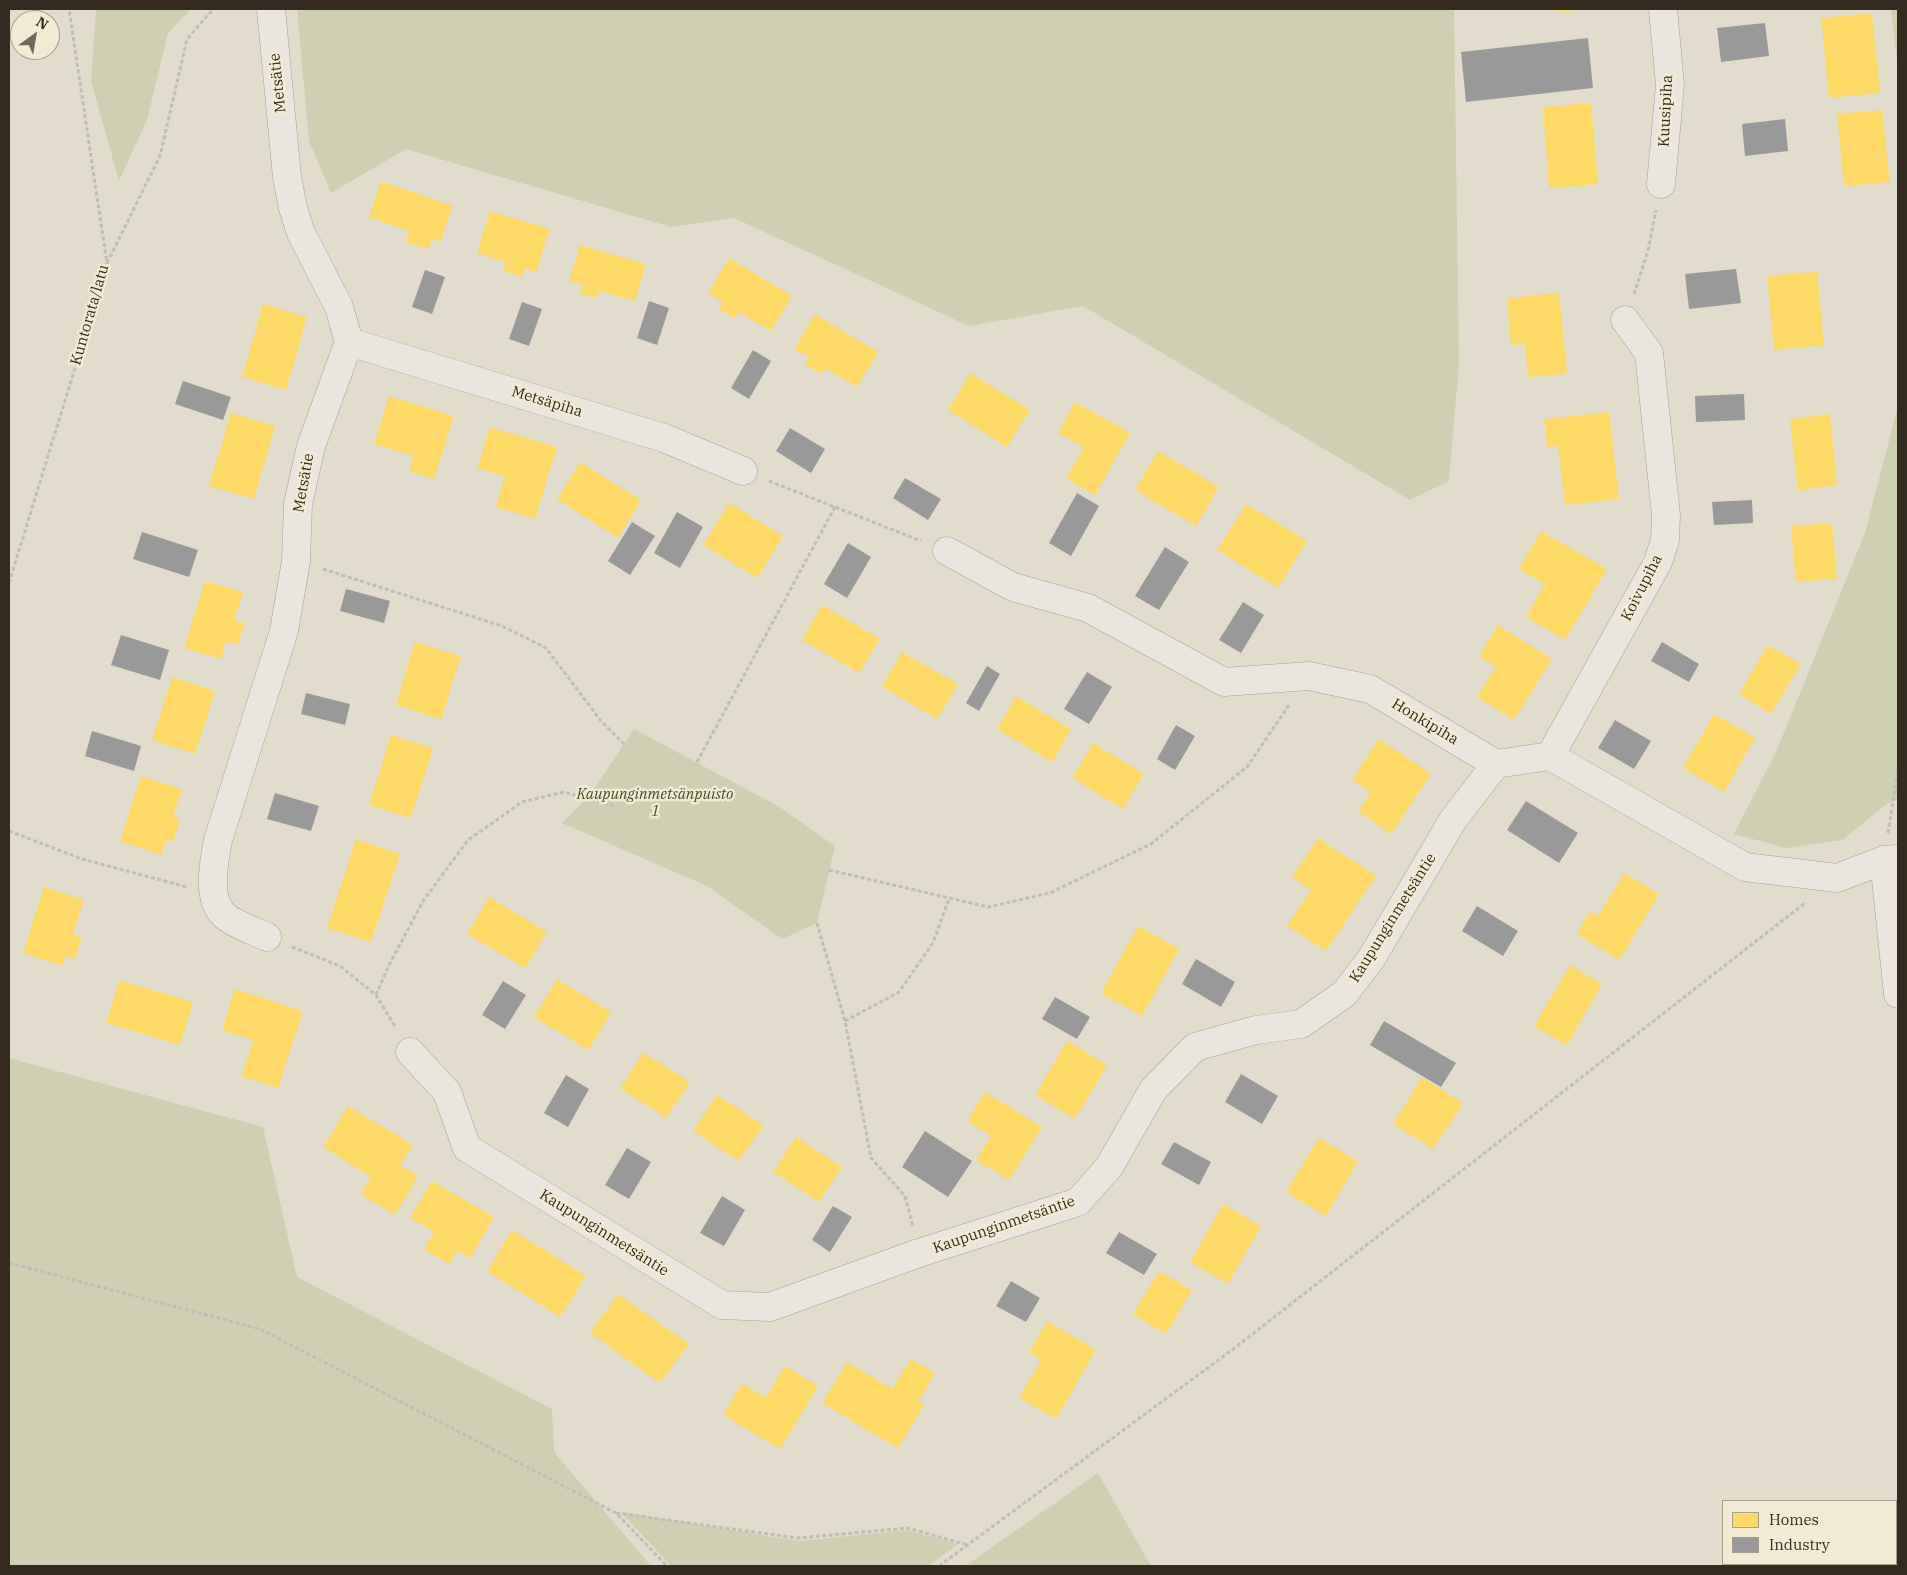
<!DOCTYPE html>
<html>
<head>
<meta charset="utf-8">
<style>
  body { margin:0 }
  #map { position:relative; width:1907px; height:1575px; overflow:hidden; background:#e2dccd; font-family:"IBM Plex Serif",serif }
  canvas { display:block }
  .frame { position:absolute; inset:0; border:10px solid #342a1f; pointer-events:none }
  .legend { position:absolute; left:1722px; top:1500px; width:175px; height:65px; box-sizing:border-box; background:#f2ead3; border:1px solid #a69d8b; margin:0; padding:6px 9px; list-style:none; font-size:15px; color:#342a1f }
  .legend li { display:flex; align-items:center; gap:10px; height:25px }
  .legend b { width:25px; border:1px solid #a69d8b }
  .north { position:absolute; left:10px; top:10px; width:50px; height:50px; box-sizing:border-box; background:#f2ead3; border:1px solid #a69d8b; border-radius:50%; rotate:32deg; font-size:14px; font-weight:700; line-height:20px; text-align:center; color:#342a1f }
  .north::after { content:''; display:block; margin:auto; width:18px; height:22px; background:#71685c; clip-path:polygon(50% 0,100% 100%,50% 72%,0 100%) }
</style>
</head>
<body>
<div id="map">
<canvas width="1907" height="1575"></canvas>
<div class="frame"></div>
<ul class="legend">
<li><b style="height:14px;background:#ffd966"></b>Homes</li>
<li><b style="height:14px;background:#999"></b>Industry</li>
</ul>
<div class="north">N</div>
</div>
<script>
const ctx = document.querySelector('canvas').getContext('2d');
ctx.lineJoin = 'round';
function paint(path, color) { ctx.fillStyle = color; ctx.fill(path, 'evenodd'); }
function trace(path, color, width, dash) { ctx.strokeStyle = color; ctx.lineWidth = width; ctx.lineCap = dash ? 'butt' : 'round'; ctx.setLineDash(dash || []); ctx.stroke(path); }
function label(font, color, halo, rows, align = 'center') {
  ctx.font = font + ' "IBM Plex Serif",serif'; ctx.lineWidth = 5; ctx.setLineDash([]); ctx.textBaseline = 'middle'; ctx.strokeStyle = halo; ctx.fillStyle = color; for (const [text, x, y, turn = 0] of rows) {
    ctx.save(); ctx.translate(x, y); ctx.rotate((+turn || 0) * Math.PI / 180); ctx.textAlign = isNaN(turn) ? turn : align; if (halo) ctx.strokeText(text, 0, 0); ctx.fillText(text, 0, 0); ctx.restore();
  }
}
paint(new Path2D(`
  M96,9h95l-23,24 -21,87 -28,61 -28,-100z
  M297,9h1157l5,355 -10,117 -39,19 -327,-194 -114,20 -235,-108 -63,9 -265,-78 -75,44 -22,-52z
  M1891,9h7v61z
  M1898,406v393l-13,6 -42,35 -57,8 -52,-14 42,-82 89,-219z
  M634,729l144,77 57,40 -18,77 -35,16 -75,-53 -145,-63 28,-28z
  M9,1058l254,69 34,150 255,132 2,43 97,114h-642z
  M1098,1473l53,93h-186z
  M621,1512l178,29 108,-11 51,14 -30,22h-257z`), '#cfd0b1');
paint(new Path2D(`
  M1555,9h24v1l-24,2z
  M1872,13l8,80 -51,5 -8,-80z
  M1591,103l7,81 -49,4 -6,-81z
  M1882,110l8,72 -46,4 -7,-72z
  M381,181l72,25 -13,36 -8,-3 -4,10 -23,-7 4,-11 -40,-14z
  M490,211l60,18 -14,43 -11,-4 -3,9 -19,-6 3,-9 -29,-9z
  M580,245l66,19 -11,37 -36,-10 -2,7 -17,-4 3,-9 -14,-4z
  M729,258l63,38 -21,35 -32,-19 -4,7 -16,-10 4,-7 -15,-9z
  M1817,272l7,73 -50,5 -7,-74z
  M1559,293l8,81 -39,3 -3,-33 -14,1 -4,-47z
  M263,304l44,13 -21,73 -44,-13z
  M815,314l63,38 -21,35 -32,-19 -4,6 -16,-9 4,-8 -15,-8z
  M970,373l60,37 -23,37 -59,-37z
  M389,396l65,20 -20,63 -25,-8 4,-15 -39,-12z
  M1075,402l55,31 -35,62 -29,-17 18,-30 -26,-15z
  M1609,412l10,87 -54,6 -7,-59 -11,1 -3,-28z
  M231,413l44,13 -21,73 -45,-13z
  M1830,414l7,71 -39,5 -8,-71z
  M490,427l67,20 -22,72 -39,-12 9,-31 -28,-8z
  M1158,451l61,36 -23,39 -61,-36z
  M580,462l61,38 -23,38 -61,-39z
  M729,503l54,33 -26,42 -54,-33z
  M1246,504l61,37 -29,47 -61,-38z
  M1832,523l5,56 -41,3 -5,-56z
  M1541,531l66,38 -42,71 -39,-23 19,-33 -26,-15z
  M205,581l38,11 -9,28 11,3 -7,22 -12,-4 -5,18 -37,-11z
  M822,605l58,34 -21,34 -57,-33z
  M1498,625l54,34 -38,61 -37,-23 19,-30 -17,-11z
  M415,642l46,14 -20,63 -45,-14z
  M1768,645l33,19 -30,50 -32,-20z
  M902,652l56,32 -21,35 -55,-32z
  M172,677l43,14 -20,63 -43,-14z
  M1016,696l55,33 -19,33 -55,-33z
  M1714,714l41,24 -31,54 -41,-24z
  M391,735l42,13 -22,70 -42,-13z
  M1379,739l52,35 -40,60 -33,-23 13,-19 -19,-12z
  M1093,743l51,31 -21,35 -51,-31z
  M141,776l41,13 -9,28 7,2 -7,23 -7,-2 -5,15 -41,-14z
  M1318,838l58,38 -50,75 -39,-25 24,-36 -19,-13z
  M356,839l44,15 -29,88 -44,-14z
  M1624,873l35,21 -40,66 -42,-26 13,-23 8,5z
  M44,887l40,13 -11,34 9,3 -7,22 -9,-3 -3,10 -40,-13z
  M489,897l58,35 -22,36 -58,-34z
  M1138,926l41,23 -37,67 -41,-23z
  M1570,965l32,19 -35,61 -33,-19z
  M557,979l54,33 -23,38 -54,-33z
  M119,980l74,22 -13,43 -74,-22z
  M235,989l68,22 -25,77 -36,-12 11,-36 -31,-10z
  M1067,1041l40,24 -32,54 -40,-24z
  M643,1052l47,30 -24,36 -46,-30z
  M1422,1077l41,26 -30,46 -40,-25z
  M985,1092l57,35 -33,53 -33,-20 15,-24 -24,-15z
  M717,1095l46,30 -24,36 -46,-30z
  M348,1106l65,39 -13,20 18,11 -23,39 -35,-21 11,-17 -48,-30z
  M796,1137l46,30 -23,35 -46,-30z
  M1319,1138l39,23 -32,55 -40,-24z
  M432,1181l62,36 -24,41 -13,-7 -8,13 -25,-15 10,-17 -24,-14z
  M1223,1204l38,22 -33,58 -38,-22z
  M512,1230l74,46 -26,41 -73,-46z
  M1159,1271l33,19 -26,44 -33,-20z
  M618,1294l71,50 -29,39 -70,-50z
  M1047,1321l49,29 -40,69 -37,-21 22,-38 -12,-8z
  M911,1359l24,14 -17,29 6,3 -26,43 -76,-45 25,-41 45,27z
  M785,1366l33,20 -38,63 -57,-34 19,-32 24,15z`), '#ffd966');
paint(new Path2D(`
  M1765,23l4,33 -48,6 -4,-34z
  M1588,38l5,50 -127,14 -5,-50z
  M1785,119l3,32 -43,5 -3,-32z
  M1736,269l5,34 -52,6 -4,-35z
  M425,270l20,7 -13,37 -20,-7z
  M649,301l20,7 -12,37 -20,-7z
  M522,302l20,7 -13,37 -20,-7z
  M753,350l18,11 -22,38 -18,-11z
  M183,381l48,16 -8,23 -48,-16z
  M1744,394l1,26 -49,2 -1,-26z
  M790,428l35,21 -14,24 -35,-22z
  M905,478l36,21 -13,21 -35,-22z
  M1077,493l22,13 -28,50 -22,-13z
  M1752,500l1,23 -39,2 -2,-23z
  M677,512l26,15 -23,41 -26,-15z
  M632,522l23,14 -25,39 -22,-14z
  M142,532l56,18 -9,27 -56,-18z
  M848,543l23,14 -24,41 -23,-14z
  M1165,547l24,15 -30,48 -24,-14z
  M346,589l44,12 -6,22 -44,-12z
  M1243,602l21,13 -23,38 -22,-13z
  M121,635l48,15 -9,30 -49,-15z
  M1662,642l37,22 -10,18 -38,-21z
  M987,666l13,8 -21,37 -13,-8z
  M1087,672l25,15 -23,37 -25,-15z
  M306,693l44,11 -5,21 -44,-11z
  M1615,720l36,21 -17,28 -36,-21z
  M1176,725l19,11 -20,34 -18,-11z
  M92,731l49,15 -7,25 -49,-15z
  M275,793l44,13 -8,25 -44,-12z
  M1526,801l52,32 -19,30 -52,-33z
  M1477,906l41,25 -15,25 -41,-25z
  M1196,959l39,23 -14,25 -39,-23z
  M503,981l23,14 -21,34 -23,-14z
  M1055,997l35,20 -13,22 -35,-20z
  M1384,1021l72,42 -15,24 -71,-42z
  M1241,1074l37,22 -16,28 -37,-22z
  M566,1075l23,14 -21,38 -24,-14z
  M925,1131l47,30 -24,36 -46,-30z
  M1174,1142l37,20 -12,23 -38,-21z
  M627,1148l24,14 -22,37 -24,-14z
  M722,1196l23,14 -21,36 -24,-13z
  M833,1206l19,11 -22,35 -18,-12z
  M1119,1232l38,22 -13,21 -38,-22z
  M1011,1281l29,17 -14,24 -30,-16z`), '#999');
const minor = new Path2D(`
  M1661,184l9,-99 -7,-76
  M349,342l315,96 79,33
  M947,551l66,36 75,21 136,74 85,-6 61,13 126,75 54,-8 195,111 92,11 47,-18 14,-1
  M1550,756l108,-194 7,-22 1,-25 -17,-162 -24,-33
  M1884,860l14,134
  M267,937c-13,-6 -31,-12 -42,-21 -19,-16 -11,-55 -7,-76l66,-209 12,-70 2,-57 13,-58 38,-104 -10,-35 -38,-74 -8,-25 -6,-31 -16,-168
  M410,1052l37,40 20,56 255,157 48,2 149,-54 159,-51 31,-35 44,-77 42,-43 61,-17 45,-6 43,-30 27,-35 82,-139 43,-56`);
trace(minor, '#a7a196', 29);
trace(new Path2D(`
  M107,263l53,-107 27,-117 26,-30
  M1634,294l14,-43 8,-41
  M769,481l152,60
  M323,569l179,57 44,22 55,73 23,23
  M9,583l98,-319 -38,-255
  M697,762l138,-255
  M9,831l73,28 105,28
  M1888,833l10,-63
  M829,870l159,37 62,-14 101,-49 96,-77 42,-62
  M817,923l28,98 26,137 34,38 8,31
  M292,947l48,19 36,29 20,33
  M376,995l13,-30 34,-64 45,-61 54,-38 42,-10 49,14
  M845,1021l54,-29 34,-49 16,-44
  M9,1263l251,66 356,184 51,53
  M616,1513l182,25 109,-10 61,17
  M939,1566l293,-216 573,-447`), '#c2bdb5', 3, [4, 2.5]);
trace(minor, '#eae6de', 28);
label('15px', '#342a1f', '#f2ead3', [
  ["Metsätie",278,83,-96],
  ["Kuusipiha",1666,111,-87],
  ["Kuntorata/latu",90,315,-74],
  ["Metsäpiha",547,402,17],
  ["Metsätie",304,483,-80],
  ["Koivupiha",1642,588,-63],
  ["Honkipiha",1425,722,31],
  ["Kaupunginmetsäntie",1393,918,-58],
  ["Kaupunginmetsäntie",1004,1225,-19],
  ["Kaupunginmetsäntie",604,1233,32]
]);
label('italic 15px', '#434f28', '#f2ead3', [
  ["Kaupunginmetsänpuisto",655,795],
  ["1",655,812]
]);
</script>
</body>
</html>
